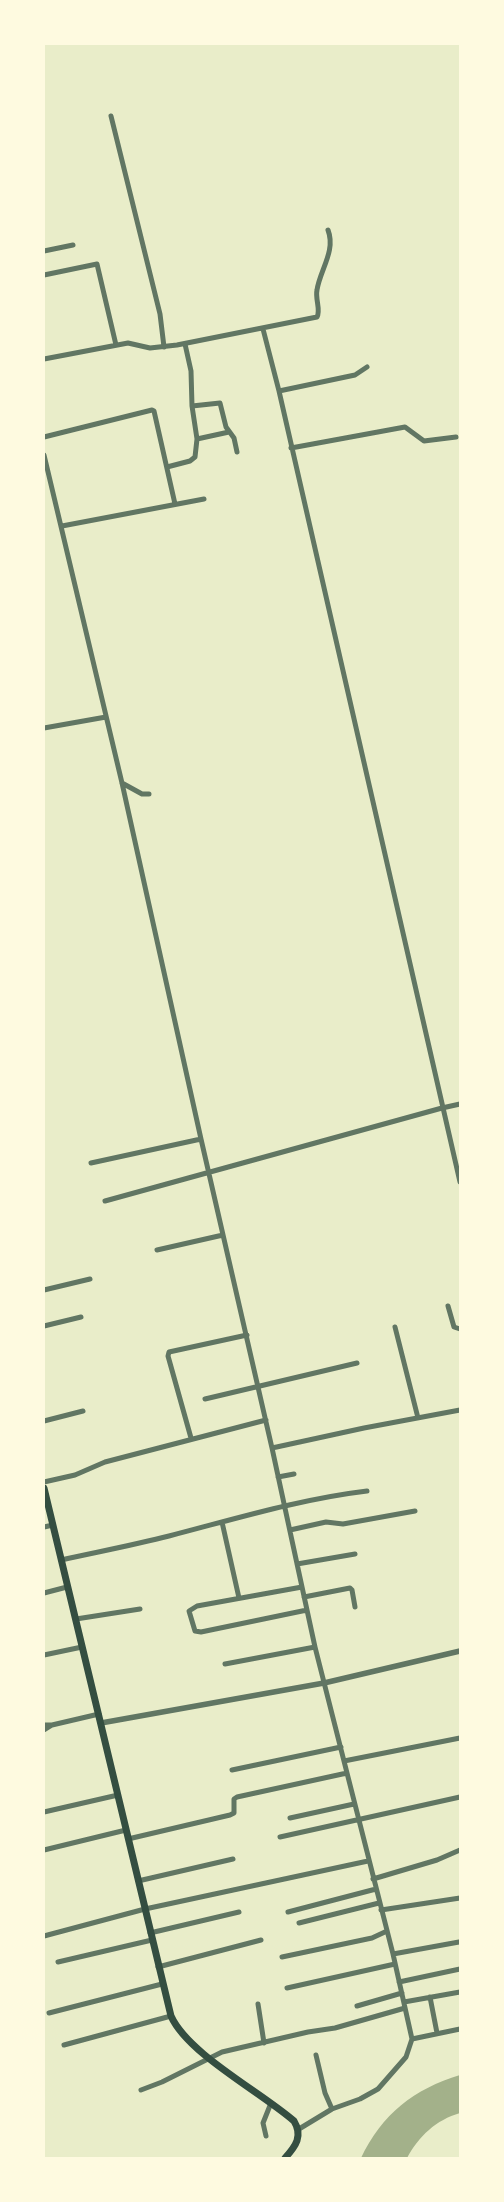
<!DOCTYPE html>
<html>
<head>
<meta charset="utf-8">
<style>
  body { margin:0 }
  #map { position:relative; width:504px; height:2202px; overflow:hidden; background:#e9edc9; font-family:Raleway,sans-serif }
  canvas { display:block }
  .frame { position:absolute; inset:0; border:45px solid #fefae0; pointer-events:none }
</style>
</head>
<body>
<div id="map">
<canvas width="504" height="2202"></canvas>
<div class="frame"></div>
</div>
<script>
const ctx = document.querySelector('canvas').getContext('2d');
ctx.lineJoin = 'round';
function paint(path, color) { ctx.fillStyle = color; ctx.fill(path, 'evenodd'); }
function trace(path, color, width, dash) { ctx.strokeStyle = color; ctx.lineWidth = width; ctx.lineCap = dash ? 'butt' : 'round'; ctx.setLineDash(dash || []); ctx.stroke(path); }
paint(new Path2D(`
  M460,2075v38c-24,7 -41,23 -53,45h-46c21,-44 53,-69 99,-83z`), '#a3b18a');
trace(new Path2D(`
  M111,116l49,198 4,33
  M44,251l29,-6
  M44,275l53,-11 19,81
  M263,329l16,62 181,791
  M44,359l84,-16 22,5 27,-3 140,-28c4,-7 -2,-18 0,-27 3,-20 19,-39 11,-60
  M279,391l76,-16 12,-8
  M192,406l28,-3 6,24 8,11 3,14
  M44,437l108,-27 2,1 21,93
  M197,439l32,-7
  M291,448l114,-21 19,14 32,-4
  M44,455l78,328 79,356 71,309 43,199 78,307 19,85 -6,18 -28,32 -18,10 -28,10 -33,20
  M167,467l23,-6 5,-4 2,-18 -5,-33 -1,-35 -6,-27
  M62,526l142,-27
  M44,728l62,-11
  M122,783l20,11h7
  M91,1163l110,-24
  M105,1201l337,-93 18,-4
  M157,1250l66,-15
  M44,1290l46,-11
  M448,1306l6,21 6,2
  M44,1326l37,-9
  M395,1327l23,91
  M205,1399l152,-36
  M44,1421l39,-10
  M191,1438l-23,-82 1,-4 78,-17
  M272,1448l92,-20 96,-18
  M278,1477l16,-3
  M44,1482l31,-7 30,-13 161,-42
  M222,1522l17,76
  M44,1527l9,-2
  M290,1530l36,-8 17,2 72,-13
  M61,1560c36,-8 73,-15 108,-24 66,-17 131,-37 198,-45
  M297,1564l58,-10
  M302,1587l-105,19 -8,5 6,20 6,1 106,-22
  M44,1593l23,-6
  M304,1597l46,-9 2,2 3,17
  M76,1619l64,-10
  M44,1655l38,-8
  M225,1664l90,-17
  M44,1725h8
  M44,1730l8,-5 47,-11
  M344,1761l116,-23
  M232,1770l109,-23
  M44,1812l74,-17
  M290,1818l64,-14
  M280,1837l180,-40
  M128,1839l102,-24 4,-2v-14l3,-2 110,-24
  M44,1850l82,-20
  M373,1879l64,-19 23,-10
  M138,1881l95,-22
  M381,1910l79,-12
  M288,1912l88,-23
  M299,1923l80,-20
  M150,1933l89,-21
  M44,1936l101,-27 223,-48
  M393,1954l66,-12
  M282,1957l90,-19 15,-7
  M58,1962l94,-22
  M158,1967l103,-27
  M399,1982l61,-13
  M287,1988l108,-24
  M430,1997l7,36
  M404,2002l56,-10
  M258,2004l6,39
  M357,2006l45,-13
  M49,2013l113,-29
  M412,2039l48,-10
  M64,2045l107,-29
  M316,2055l9,38 7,16
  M141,2090l21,-8 60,-30 86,-20 27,-4 70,-20
  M266,2136l-3,-13 8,-20`), '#617663', 5);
trace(new Path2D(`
  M101,1723l223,-40 136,-32`), '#617663', 5.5);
trace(new Path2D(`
  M44,1488l127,528c17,38 90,76 123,105 9,15 2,25 -9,37`), '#344e41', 7);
</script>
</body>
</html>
